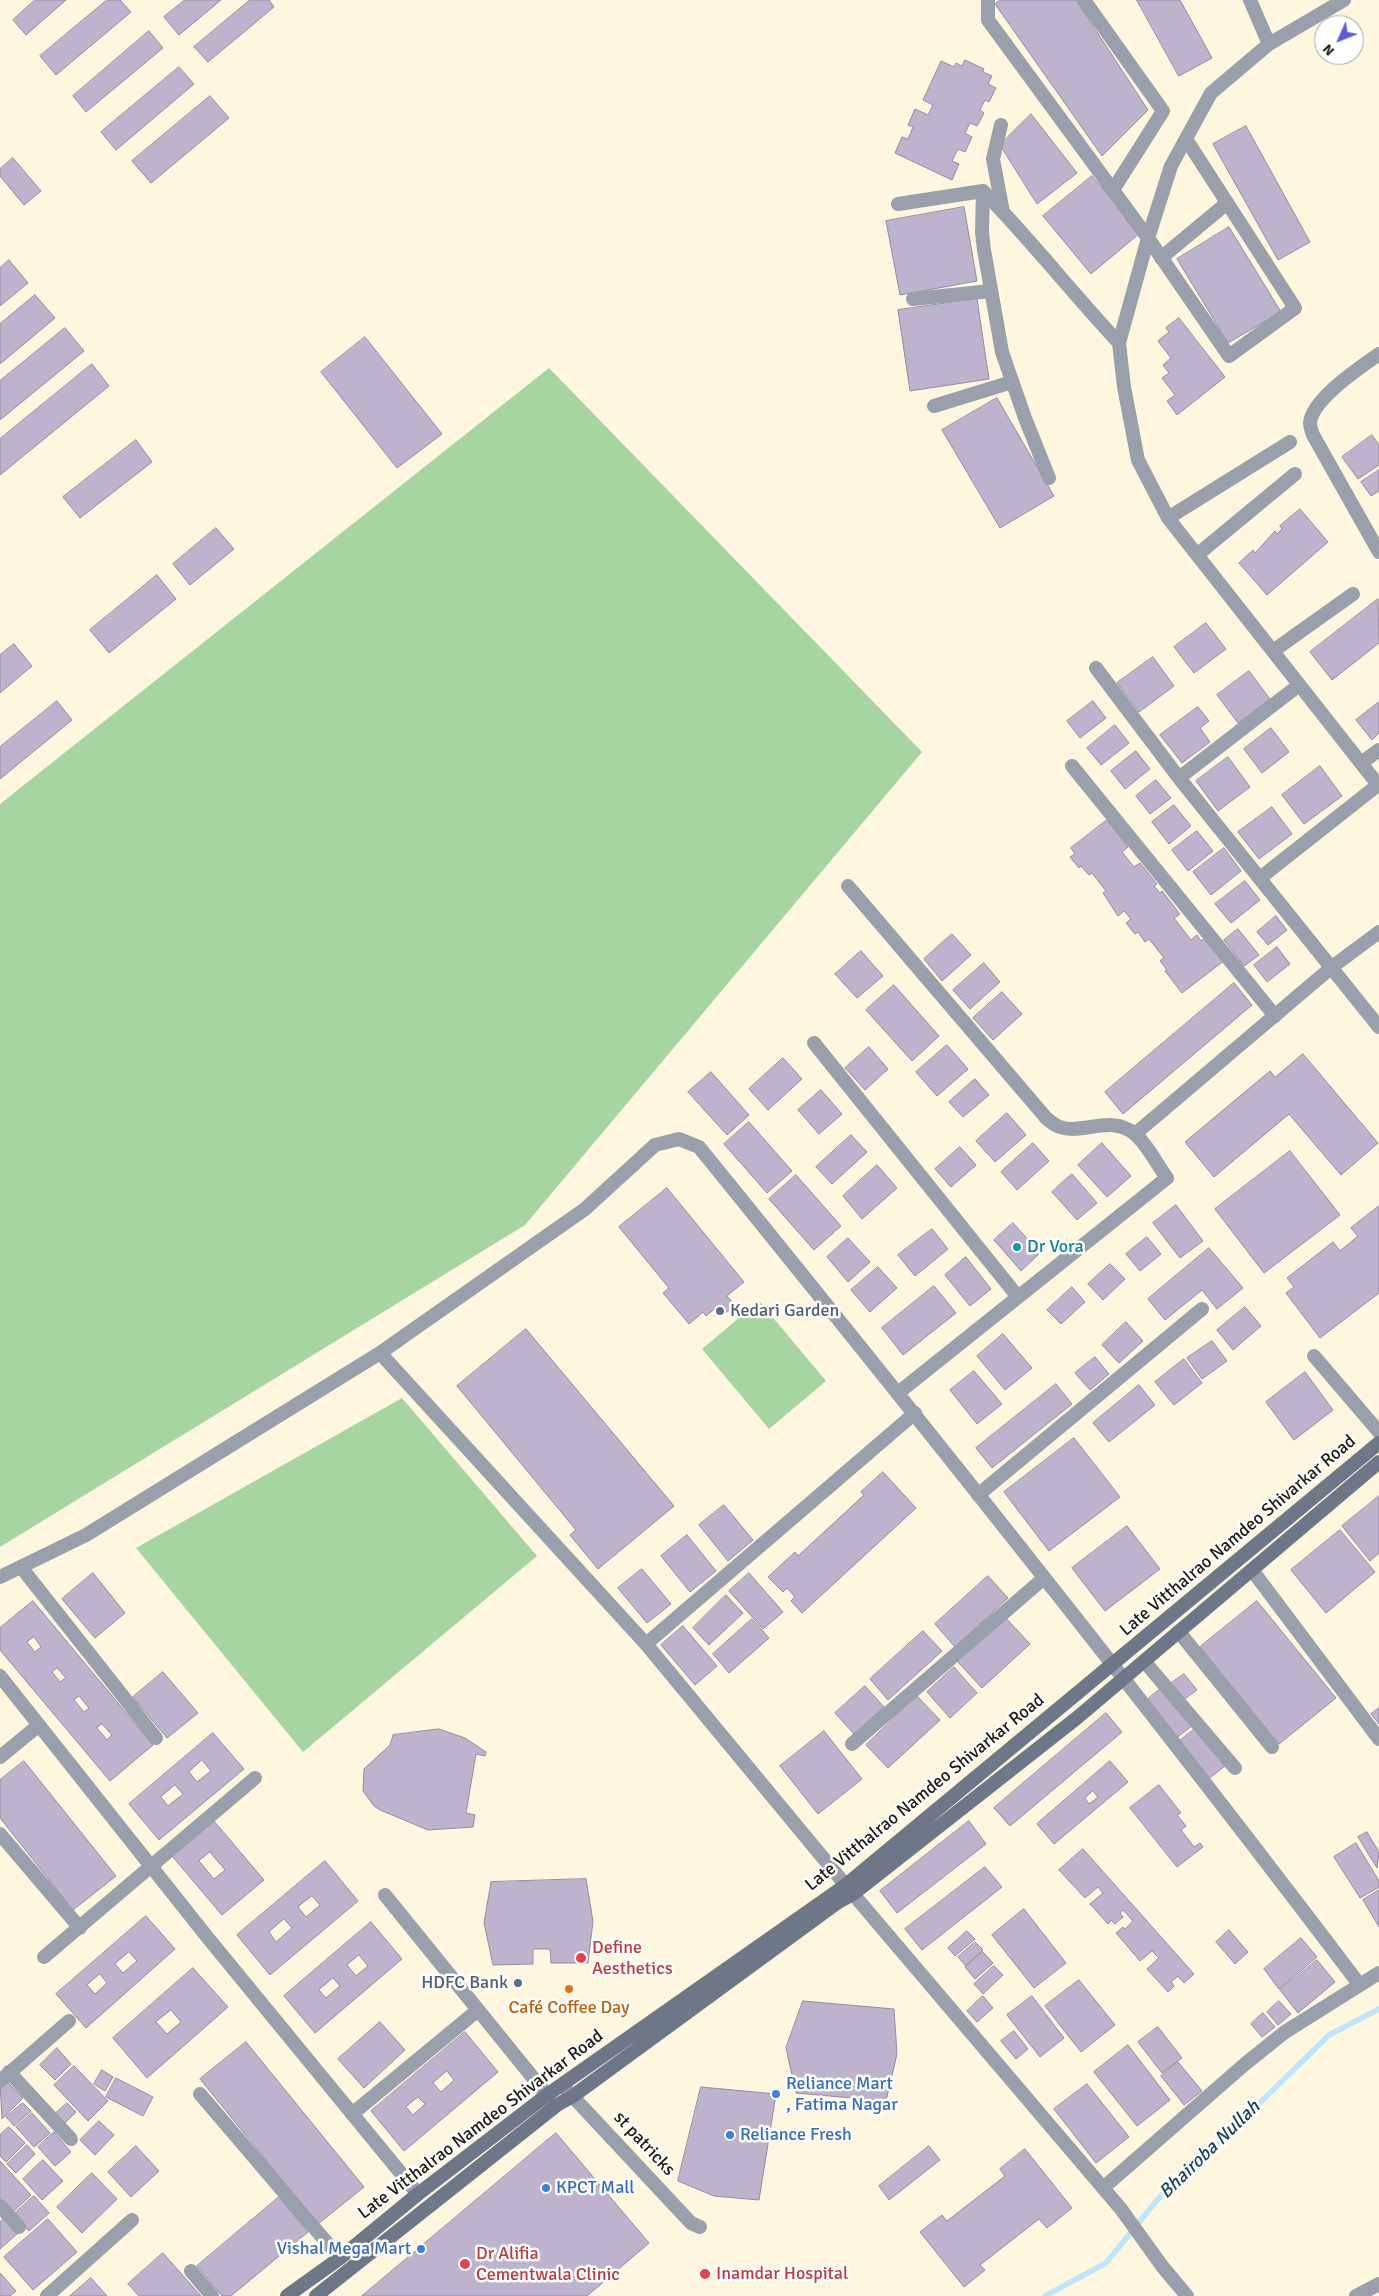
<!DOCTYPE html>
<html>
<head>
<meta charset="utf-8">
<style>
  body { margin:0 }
  #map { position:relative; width:1379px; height:2296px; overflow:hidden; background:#fef6df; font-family:Signika,sans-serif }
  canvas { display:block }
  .north { position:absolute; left:1314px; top:15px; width:50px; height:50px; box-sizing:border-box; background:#fff; border:1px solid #a5a39f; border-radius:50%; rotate:226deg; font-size:14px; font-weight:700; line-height:20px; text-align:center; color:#1d190f }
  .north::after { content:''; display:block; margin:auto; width:18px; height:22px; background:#605cd4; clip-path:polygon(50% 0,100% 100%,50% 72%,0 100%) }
</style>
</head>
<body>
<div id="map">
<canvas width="1379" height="2296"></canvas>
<div class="north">N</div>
</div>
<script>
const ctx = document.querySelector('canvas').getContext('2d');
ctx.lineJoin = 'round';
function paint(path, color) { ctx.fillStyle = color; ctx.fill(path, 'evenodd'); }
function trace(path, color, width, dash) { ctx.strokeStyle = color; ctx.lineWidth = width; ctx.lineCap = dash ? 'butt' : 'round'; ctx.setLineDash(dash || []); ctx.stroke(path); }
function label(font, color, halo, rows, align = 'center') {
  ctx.font = font + ' Signika,sans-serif'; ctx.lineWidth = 5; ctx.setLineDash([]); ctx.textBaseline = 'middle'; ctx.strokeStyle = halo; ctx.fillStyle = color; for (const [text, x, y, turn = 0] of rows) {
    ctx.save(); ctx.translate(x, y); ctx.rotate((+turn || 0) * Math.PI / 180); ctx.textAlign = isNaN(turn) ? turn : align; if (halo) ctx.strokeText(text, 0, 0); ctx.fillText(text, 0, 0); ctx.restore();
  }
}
paint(new Path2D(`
  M549,368l373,384 -397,473 -525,322v-743z
  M759,1301l67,80 -57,48 -67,-80z
  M402,1398l135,158 -234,196 -167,-204z`), '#a6d5a1');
trace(new Path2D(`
  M1045,2296l61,-33 65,-80 47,-39 111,-109 50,-26`), '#bfe5fb', 5.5);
const building = new Path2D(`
  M35,0h31l-40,35 -13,-15z
  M107,0h13l11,12 -75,63 -16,-19z
  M185,0h36l-42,35 -15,-18z
  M250,0h19l5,7 -66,55 -14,-15z
  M1000,0h76l72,110 -46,46 -107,-152z
  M1137,0h43l32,58 -33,18z
  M149,31l14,17 -77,64 -13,-16z
  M965,60l19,9 -1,3 9,4 -4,8 8,4 -7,14 -4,-2 -5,10 4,3 -7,13 -7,-3 -5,10 7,4 -7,15 -7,-3 -6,12 7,3 -7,16 -57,-27 7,-16 6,2 5,-12 -5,-2 7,-16 13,6 5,-10 -10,-5 18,-39 13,6 2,-4 6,3z
  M179,67l15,17 -78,66 -15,-18z
  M210,96l19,22 -78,65 -19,-22z
  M1031,114l46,59 -40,31 -37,-59z
  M1246,126l64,116 -32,18 -65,-116z
  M13,158l28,33 -17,14 -24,-29v-7z
  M1092,176l48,57 -49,41 -48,-58z
  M964,207l13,74 -77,14 -14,-74z
  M1229,227l52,85 -53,31 -51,-84z
  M9,260l19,23 -28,23v-38z
  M35,295l20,23 -55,46v-40z
  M977,299l12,80 -79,12 -12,-81z
  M1179,318l46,59 -48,38 -10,-14 8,-6 -13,-17 7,-5 -6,-8 8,-7 -13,-17 11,-9 -3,-4z
  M65,328l19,23 -84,69v-39z
  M365,337l77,97 -45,34 -76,-96z
  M92,364l17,22 -109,89v-36z
  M997,398l57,98 -54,32 -58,-98z
  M1372,435l7,10v20l-21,14 -16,-22z
  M136,440l16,22 -72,56 -17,-21z
  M1379,470v21l-8,5 -10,-14z
  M1300,509l28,33 -61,53 -28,-32 14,-13 2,3 20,-22 2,3 5,-5 -2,-3z
  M216,528l18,21 -44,36 -17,-21z
  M157,575l19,24 -67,54 -19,-23z
  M1378,599l1,44 -47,37 -22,-28z
  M1206,623l20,26 -32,24 -20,-26z
  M14,644l18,22 -32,27v-38z
  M1153,657l21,29 -35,26 -22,-29z
  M1249,671l21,28 -32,24 -21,-28z
  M57,701l15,19 -72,59v-32z
  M1093,701l13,17 -26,20 -13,-17z
  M1379,702v31l-7,7 -16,-20z
  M1198,707l11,14 -9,7 10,14 -28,21 -22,-28z
  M1115,725l14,18 -28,22 -14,-17z
  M1271,728l18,24 -27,21 -18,-24z
  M1136,751l14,18 -25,20 -14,-18z
  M1228,757l22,30 -32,24 -22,-30z
  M1320,766l22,30 -38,28 -22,-29z
  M1156,780l15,18 -21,16 -14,-18z
  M1174,805l17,21 -22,18 -17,-22z
  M1272,807l20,27 -33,25 -21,-27z
  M1107,820l21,27 -6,5 12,15 6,-4 17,21 -3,2 6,7 2,-2 18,23 -6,4 17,22 6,-5 4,6 5,-4 19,23 -43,33 -17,-22 2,-1 -7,-9 4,-3 -15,-19 -4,3 -7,-10 -3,2 -9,-11 5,-4 -7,-8 -6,5 -15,-23 3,-2 -14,-18 -3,2 -8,-9 -2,2 -9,-11 5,-3 -4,-6z
  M1197,831l16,20 -25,20 -16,-21z
  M1224,848l17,23 -30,24 -18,-23z
  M1245,881l15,19 -29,23 -16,-19z
  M1276,916l11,14 -19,15 -11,-13z
  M1238,929l21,26 -15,11 -20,-26z
  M952,934l19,21 -29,26 -18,-22z
  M1277,947l13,17 -23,18 -13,-17z
  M861,951l22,25 -26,22 -22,-24z
  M984,963l16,19 -30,27 -17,-19z
  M1234,983l18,22 -129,109 -18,-22z
  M894,985l45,51 -27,25 -46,-51z
  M1002,992l20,22 -29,26 -20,-22z
  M947,1045l21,24 -31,27 -21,-24z
  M869,1047l19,22 -23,21 -20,-22z
  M1303,1054l75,89 -37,32 -52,-61 -75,63 -29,-35 85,-71 5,6z
  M783,1058l19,21 -34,31 -19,-21z
  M711,1072l38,43 -22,20 -39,-43z
  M975,1079l14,16 -26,22 -14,-15z
  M821,1090l21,24 -23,20 -21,-24z
  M1007,1113l19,22 -31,27 -19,-21z
  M749,1122l43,49 -25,22 -43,-49z
  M851,1135l16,17 -35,32 -16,-17z
  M1033,1143l16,18 -32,29 -16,-18z
  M1102,1143l29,33 -24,21 -29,-32z
  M960,1147l16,18 -25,22 -16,-18z
  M1290,1151l50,64 -76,58 -49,-64z
  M877,1165l20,23 -35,31 -19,-23z
  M1072,1174l25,29 -20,17 -25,-28z
  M796,1175l45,51 -27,24 -45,-51z
  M667,1188l77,94 -17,14 8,9 -11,9 -7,-7 -11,9 -3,-4 -14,12 -26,-31 6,-5 -50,-61z
  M1176,1205l27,36 -23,17 -27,-35z
  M1379,1206v87l-59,45 -34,-45 8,-6 -7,-9 46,-36 7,9 18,-15 -7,-8z
  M1013,1223l27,30 -19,18 -27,-31z
  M932,1229l16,20 -33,27 -17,-21z
  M1147,1237l14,17 -21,17 -14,-17z
  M848,1238l22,24 -22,20 -21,-25z
  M1209,1248l34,40 -26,21 -15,-19 -37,30 -17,-21z
  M966,1257l25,32 -21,17 -25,-31z
  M1110,1264l15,15 -22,21 -15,-16z
  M878,1267l19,21 -27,24 -19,-22z
  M934,1286l22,27 -53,42 -21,-27z
  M1072,1287l13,15 -24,22 -14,-14z
  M1245,1307l16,19 -28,24 -16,-20z
  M1126,1322l17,19 -24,22 -17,-18z
  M526,1329l148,177 -76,63 -28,-34 6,-5 -119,-144z
  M1003,1334l29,34 -27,22 -28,-34z
  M1212,1341l15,20 -25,18 -15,-21z
  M1095,1357l14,17 -19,16 -15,-17z
  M1184,1359l18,24 -28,22 -19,-23z
  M974,1371l28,33 -25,20 -27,-34z
  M1305,1372l28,38 -39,30 -28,-38z
  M1056,1384l16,20 -80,64 -16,-20z
  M1139,1385l16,20 -46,37 -16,-19z
  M1074,1438l46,59 -71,54 -45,-59z
  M883,1472l33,36 -114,105 -11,-12 4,-4 -8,-9 -4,4 -15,-15 27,-25 3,4 66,-61 -3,-3z
  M1379,1496v57l-9,8 -28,-35z
  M724,1505l29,35 -25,21 -29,-36z
  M1127,1526l33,43 -55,42 -33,-43z
  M1340,1530l35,42 -49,41 -35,-43z
  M687,1535l29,36 -26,21 -29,-36z
  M642,1569l29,35 -24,19 -29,-35z
  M93,1573l32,40 -30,25 -33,-39z
  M749,1573l34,39 -20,17 -34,-38z
  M988,1576l20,22 -53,49 -20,-23z
  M726,1595l17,18 -34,32 -16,-17z
  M33,1601l120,144 -43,36 -110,-131v-22zM34,1637l7,10 -6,5 -8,-10zM57,1668l9,10 -6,4 -8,-10zM79,1696l10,12 -5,4 -10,-12zM102,1724l10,11 -5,5 -10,-12z
  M1257,1601l79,97 -57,46 -79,-97z
  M1005,1617l25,27 -48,44 -25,-27z
  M752,1619l17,19 -40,35 -16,-19z
  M683,1626l34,40 -22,19 -34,-40z
  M923,1631l19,20 -54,49 -18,-21z
  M954,1667l23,26 -27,25 -23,-26z
  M163,1672l35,41 -31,25 -34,-41z
  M1184,1674l13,16 -14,10 -13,-16z
  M865,1686l19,21 -30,27 -19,-21z
  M1164,1686l30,38 -20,16 -30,-38z
  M917,1696l23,24 -52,48 -22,-23z
  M1379,1708v16l-8,-10z
  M1106,1713l16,19 -112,94 -16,-18z
  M1196,1728l29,38 -18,14 -29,-38z
  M439,1729l26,9 21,14 -1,4 -9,-2 -10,59 9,2 -2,12 -45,3 -48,-20 -6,-4 -11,-15 1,-22 26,-24 3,-10z
  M824,1731l38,48 -44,35 -38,-48z
  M213,1733l31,36 -85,71 -30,-36zM202,1760l9,11 -14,11 -8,-10zM175,1785l8,9 -15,12 -7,-9z
  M24,1761l92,115 -43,34 -73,-92v-38z
  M1110,1761l18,21 -74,62 -17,-20zM1093,1791l5,6 -9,7 -4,-6z
  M1159,1785l22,28 -4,2 9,11 -5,4 13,17 6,-4 3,4 -26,20 -47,-59z
  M214,1821l50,59 -42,35 -50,-59zM210,1852l15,18 -11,9 -15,-18z
  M969,1821l17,23 -89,69 -17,-22z
  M1367,1832l12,20 -2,16 -19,-31z
  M1356,1843l23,38v6l-19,11 -26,-41z
  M1083,1849l111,125 -10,9 -6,-7 -7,6 3,4 -6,6 -21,-23 12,-11 -7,-7 -12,10 -24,-28 7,-6 2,2 8,-8 -10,-11 -3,3 3,4 -8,7 -4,-4 -3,4 -18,-20 13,-11 -5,-6 -13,11 -26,-28z
  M325,1861l33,40 -88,74 -33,-40zM312,1896l8,9 -14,12 -8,-10zM284,1919l8,9 -16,14 -7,-10z
  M985,1867l17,20 -80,63 -17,-21z
  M586,1879l7,42 -5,42h-37l-1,-14h-17v15l-40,1 -9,-42 7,-41z
  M1379,1890v37l-16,-27z
  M1024,1909l42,54 -32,25 -42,-53z
  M146,1916l29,33 -89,79 -30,-34zM129,1952l8,9 -14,12 -8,-9zM100,1974l7,9 -12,11 -8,-9z
  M371,1922l31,37 -87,74 -31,-37zM359,1955l9,11 -12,10 -9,-11zM333,1978l7,8 -14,12 -7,-8z
  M1229,1930l19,22 -13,12 -19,-22z
  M967,1931l8,8 -20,17 -7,-8z
  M1301,1938l16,19 -38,32 -15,-20z
  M975,1942l8,8 -17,16 -8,-9z
  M983,1952l10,11 -18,16 -10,-12z
  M1317,1960l18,22 -37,31 -18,-23z
  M994,1966l9,9 -20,19 -9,-10z
  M193,1968l35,39 -81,71 -34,-40zM171,2010l10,12 -14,12 -11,-12z
  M1079,1980l36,45 -34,27 -36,-46z
  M983,1996l10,12 -16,14 -10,-11z
  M1032,1996l32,42 -24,19 -33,-42z
  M803,2001l91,8 3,45 -11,47 -90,-8 -10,-45z
  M1279,2001l12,13 -13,11 -11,-13z
  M1263,2013l12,14 -13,10 -11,-13z
  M380,2022l25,28 -41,38 -26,-29z
  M1158,2027l24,31 -20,15 -24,-31z
  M1014,2031l14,18 -12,10 -15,-18z
  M465,2032l33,40 -94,79 -33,-40zM447,2071l7,9 -13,12 -8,-9zM418,2097l7,7 -12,11 -7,-8z
  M246,2042l118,145 -46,37 -118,-145z
  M1128,2045l42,55 -33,26 -43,-54z
  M57,2048l14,16 -16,16 -15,-15z
  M1178,2062l24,29 -18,14 -23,-29z
  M74,2066l34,35 -20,20 -34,-36z
  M102,2070l11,7 -8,14 -11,-7z
  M116,2078l37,19 -10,19 -37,-19z
  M4,2079l19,19 -21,21 -2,-36z
  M1087,2084l42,53 -33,26 -42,-54z
  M701,2087l75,7 -17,106 -45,-4 -36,-15z
  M23,2103l8,8 -17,15 -8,-9z
  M67,2103l9,9 -14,14 -8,-11z
  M32,2113l18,20 -16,14 -18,-20z
  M99,2121l15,14 -19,20 -15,-15z
  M9,2127l16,16 -19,19 -6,-6v-21z
  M54,2132l17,20 -16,14 -17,-19z
  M556,2133l93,110 -62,53h-225z
  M27,2145l8,9 -19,19 -9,-9z
  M136,2146l23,25 -28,26 -23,-25z
  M929,2146l11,14 -51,40 -10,-14z
  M1025,2149l47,59 -25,20 -8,-9 -59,46 5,5 -21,17 -44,-55 22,-17 5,6 58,-45 -5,-7z
  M43,2160l20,21 -21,19 -19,-21z
  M0,2161l31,34 -19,18 -12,-13z
  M92,2173l25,26 -35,34 -25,-26z
  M34,2196l15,17 -20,18 -15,-17z
  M279,2197l29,35 -77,64h-9l-25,-30z
  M5,2218l13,15 -18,16v-27z
  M48,2219l29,33 -44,38 -29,-33z
  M163,2253l38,43h-62l-11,-12z
  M0,2273l16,18 -6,5h-10z
  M91,2278l16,18h-37z`);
paint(building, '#beb3cd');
trace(building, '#968ba4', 1);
trace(new Path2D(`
  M988,0v20l160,218 81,118 66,-48 -109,-169
  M1084,0l79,111 -50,79
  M1250,0l19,44
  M1344,0l-75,44 -58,49 -40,73 -23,72 -29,105 5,44 14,73 30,58 211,268
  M1001,125l-8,34 10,53
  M898,204l85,-13
  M1161,258l66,-55
  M913,299l78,-8
  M1379,354c-18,13 -67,45 -69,69 0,4 2,9 3,12l66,117
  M934,406l78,-24
  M1049,478l-24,-60 -23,-66 -18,-102 -2,-18 1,-41c48,49 90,103 136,152
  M1168,518l122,-76
  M1197,555l98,-81
  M1273,651l80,-57
  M1096,668l83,110 200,249
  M1361,763l18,-13
  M1072,766l203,250
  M1179,778l120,-93
  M1260,878l118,-93
  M848,886l199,233c4,3 9,7 13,8 23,8 51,-13 75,7 12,10 23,32 32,44l-269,215
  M814,1043l204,254
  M1135,1134l197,-167 47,-35
  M1314,1356l65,76
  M978,1495l224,-186
  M21,1567l135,171
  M1252,1570l127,169
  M0,1577l86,-42 294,-182
  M1179,1632l93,115
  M646,1644l269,-231
  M1144,1661l91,107
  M0,1676l208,262 210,256
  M852,1744l192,-166
  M0,1757l39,-32
  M0,1834l80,94
  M385,1895l162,200
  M44,1957l211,-179
  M9,2072l62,67
  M0,2081l69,-60
  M562,2085l129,138 9,4
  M200,2094l140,164
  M352,2114l126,-104
  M1103,2188l142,-124 40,-32 94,-59
  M0,2206l19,21
  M191,2271l21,25
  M47,2296l85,-76
  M1187,2296l-25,-30 -41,-57 -268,-315 -207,-250 -266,-291 205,-144 70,-64 24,-6 20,8c224,276 446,554 660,837
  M1356,2296l23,-12`), '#9aa0ab', 14);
trace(new Path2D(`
  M287,2296l53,-38 78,-64 129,-99 299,-210 533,-442
  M316,2296l241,-191 16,-9 265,-194 15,-8 225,-177 301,-255`), '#6e7787', 14);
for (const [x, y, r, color] of [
  [1017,1247,5,"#0f9aa8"],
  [720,1311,5,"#5c6f8a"],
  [581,1958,6,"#e0444e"],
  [518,1983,5,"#5c6f8a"],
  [569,1989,5,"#e8710a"],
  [776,2094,5,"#3f7fe0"],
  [730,2135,5,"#3f7fe0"],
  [546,2188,5,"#3f7fe0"],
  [421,2249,5,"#3f7fe0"],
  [465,2264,6,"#e0444e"],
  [705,2274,6,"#e0444e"]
]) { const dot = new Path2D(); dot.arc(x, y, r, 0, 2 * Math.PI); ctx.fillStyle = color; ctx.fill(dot); trace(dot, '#fff', 2); }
label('18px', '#0d838f', '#fff', [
  ["Dr Vora",1027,1247]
], 'left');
label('18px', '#4e5e75', '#fff', [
  ["Kedari Garden",730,1311],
  ["HDFC Bank",508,1983,"right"]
], 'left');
label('18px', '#1d190f', '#fff', [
  ["Late Vitthalrao Namdeo Shivarkar Road",1238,1536,-40],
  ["Late Vitthalrao Namdeo Shivarkar Road",925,1793,-39],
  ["Late Vitthalrao Namdeo Shivarkar Road",481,2125,-37],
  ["st patricks",644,2144,47]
]);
label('18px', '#be3a42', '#fff', [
  ["Define",592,1948],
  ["Aesthetics",592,1969],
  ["Dr Alifia",476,2254],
  ["Cementwala Clinic",476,2275],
  ["Inamdar Hospital",716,2274]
], 'left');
label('18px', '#c56008', '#fff', [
  ["Café Coffee Day",569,2008]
]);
label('18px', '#366cbe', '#fff', [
  ["Reliance Mart",786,2084],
  [", Fatima Nagar",786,2105],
  ["Reliance Fresh",740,2135],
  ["KPCT Mall",556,2188],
  ["Vishal Mega Mart",411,2249,"right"]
], 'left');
label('italic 19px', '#16445b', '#fff', [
  ["Bhairoba Nullah",1210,2150,-44]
]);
</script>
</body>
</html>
